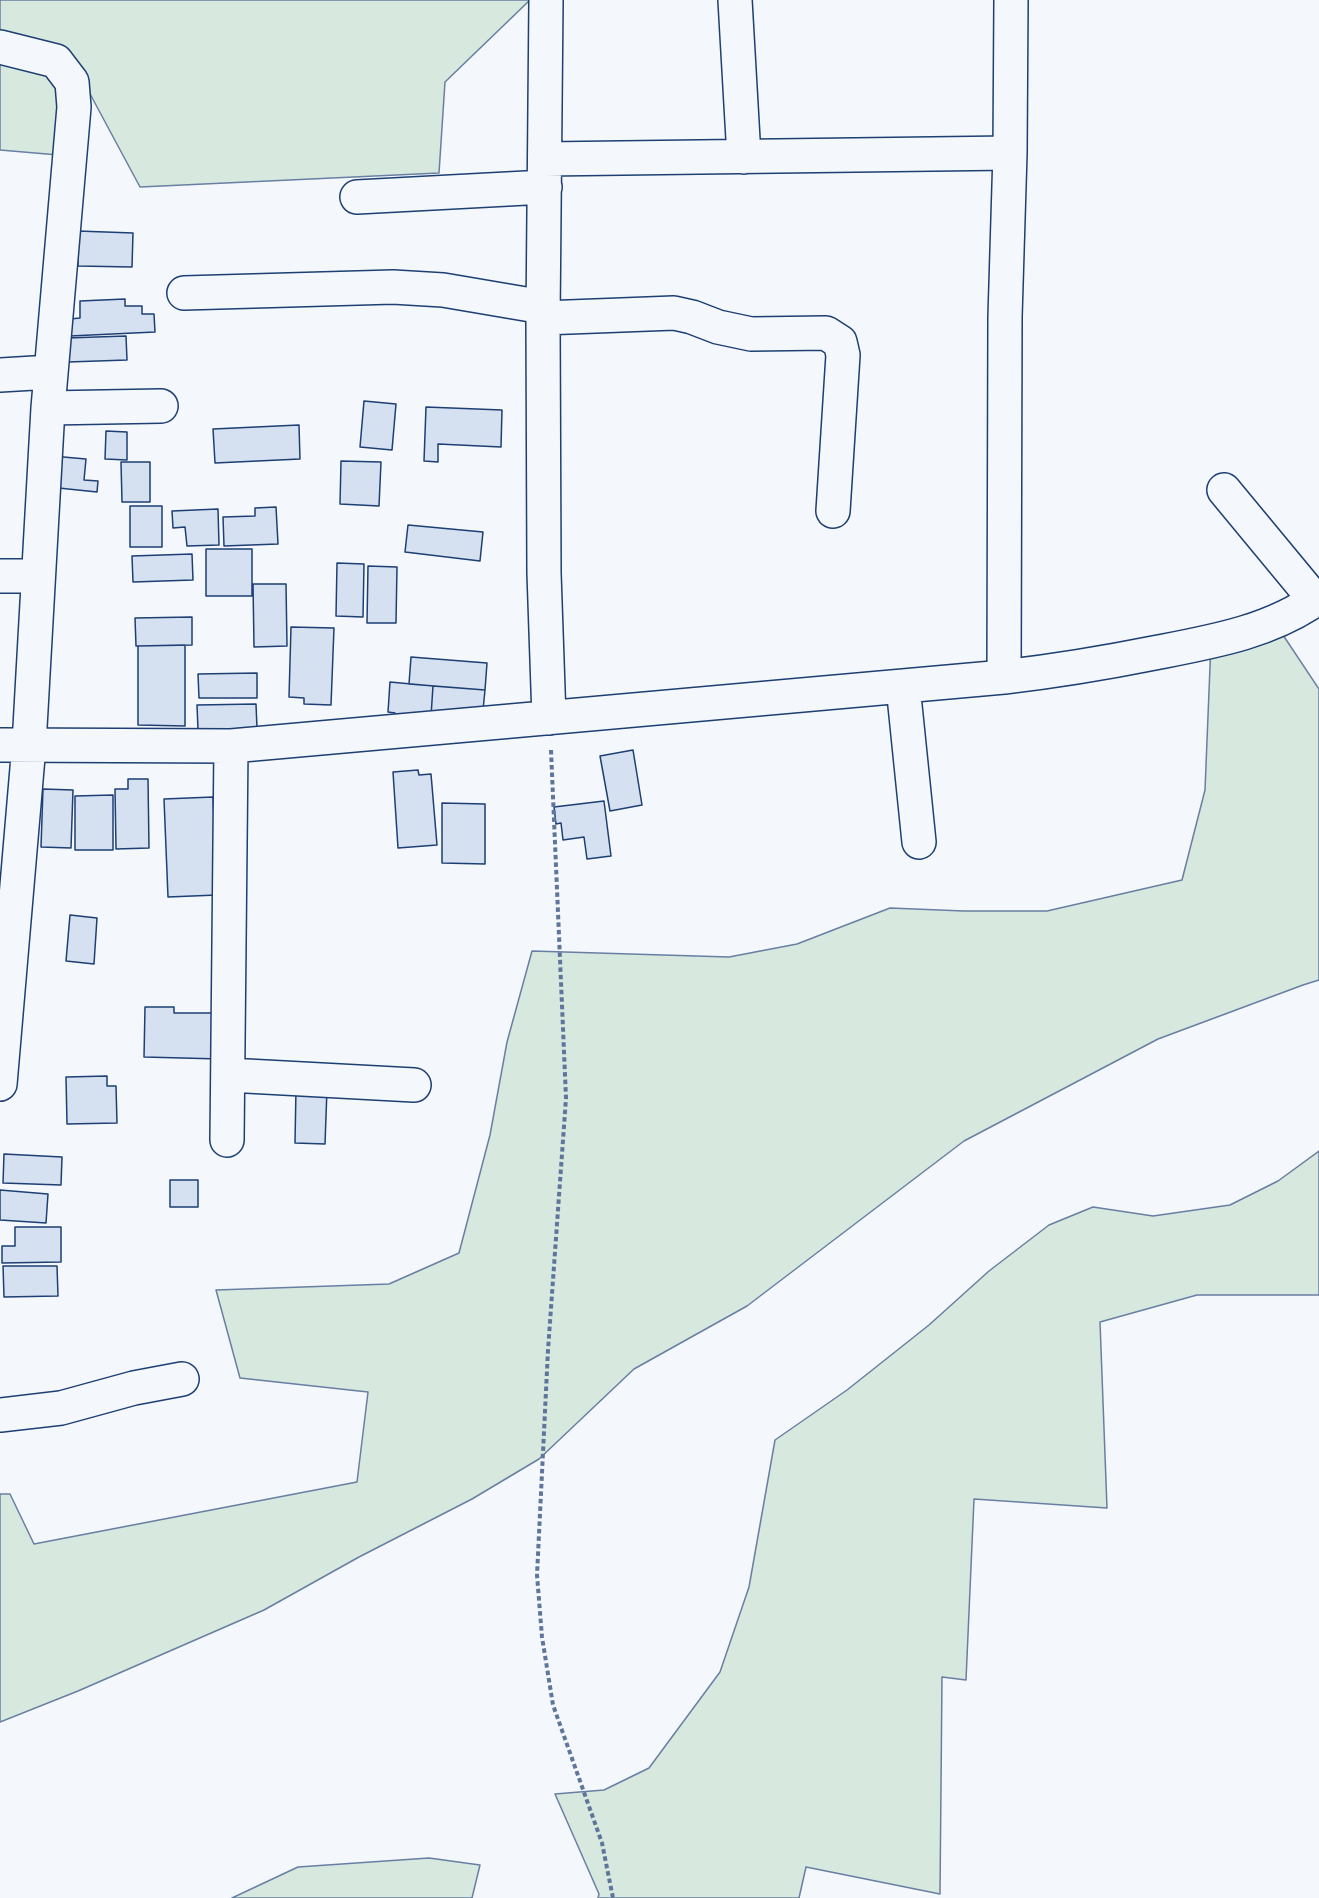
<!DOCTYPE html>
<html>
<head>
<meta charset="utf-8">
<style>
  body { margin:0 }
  canvas { display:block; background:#f4f7fb }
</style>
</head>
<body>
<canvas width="1319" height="1898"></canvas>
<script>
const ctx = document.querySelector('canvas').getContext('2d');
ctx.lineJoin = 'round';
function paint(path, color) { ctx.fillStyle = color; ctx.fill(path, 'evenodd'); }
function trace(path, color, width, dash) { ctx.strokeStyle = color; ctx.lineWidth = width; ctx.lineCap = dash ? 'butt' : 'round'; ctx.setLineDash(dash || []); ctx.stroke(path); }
const green = new Path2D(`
  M0,0h530l-85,82 -6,91 -299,14 -73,-136 3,105 -70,-6z
  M1275,623l44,66v291l-16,5 -145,54 -194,102 -217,165 -113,63 -95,90 -67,40 -113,58 -95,53 -186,81 -78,31v-228h10l24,50 323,-62 11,-90 -128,-14 -24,-88 173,-6 70,-31 31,-118 17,-93 25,-91 197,6 68,-13 93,-36 74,3h83l135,-31 23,-90 6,-148z
  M1319,1151v144h-122l-97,27 7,186 -133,-9 -8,181 -24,-3 -2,217 -134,-27 -7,31h-201l1,-4 -44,-100 49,-4 45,-22 71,-96 29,-85 26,-147 72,-50 82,-65 60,-54 60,-46 44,-18 60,9 77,-11 48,-24z
  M429,1858l51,7 -8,33h-240l66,-31z`);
paint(green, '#d7e8df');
trace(green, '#687fa3', 1.5);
const building = new Path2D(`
  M78,231l55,2 -1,34 -54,-1z
  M125,299v7h17v8h12l1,18 -85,4v-17l10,-1v-17z
  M126,336l1,24 -59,2 -1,-24z
  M364,401l32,3 -4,46 -32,-3z
  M426,407l76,3 -1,37 -63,-3v18l-14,-1z
  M299,425l1,34 -85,4 -2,-34z
  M106,431l21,1v28l-22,-1z
  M52,456l34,3 -2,21 14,1 -1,11 -48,-5z
  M341,461l40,1 -2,44 -39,-2z
  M121,462h29v40h-28z
  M130,506h32v41h-32z
  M276,507l2,37 -54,2 -1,-29 32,-1v-8z
  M218,509l1,36 -32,1 -2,-19 -12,1 -1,-17z
  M408,525l75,7 -3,29 -75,-9z
  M206,549h46v47h-46z
  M192,554l1,26 -60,2 -1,-26z
  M337,563l27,1 -1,53 -27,-1z
  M368,566l29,1 -1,56h-29z
  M253,584h33l1,62 -33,1z
  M192,617v28l-56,1 -1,-28z
  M291,627l43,1 -3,77 -27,-1v-6l-15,-1z
  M185,645v81l-47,-1v-79z
  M411,657l76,6 -2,27 -76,-6z
  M257,673v25h-58l-1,-24z
  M390,682l43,4 -2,30 -37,3 1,-6 -7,-1z
  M433,686l52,4 -3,30 -51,-4z
  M256,704l1,24 -59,2 -1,-25z
  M633,750l9,55 -32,6 -10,-55z
  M418,770l1,5 12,-1 6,71 -39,3 -5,-76z
  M128,779h20l1,69 -33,1 -1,-60h13z
  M43,789l30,1 -2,58 -30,-1z
  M113,795v55h-38v-54z
  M213,797l4,98 -49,2 -4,-98z
  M604,801l7,55 -24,3 -3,-22 -21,3 -2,-17 -5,1 -2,-17z
  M442,803l43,1v60l-43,-1z
  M70,915l27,3 -3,46 -28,-3z
  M145,1007h29v6h46v46l-76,-2z
  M107,1076v10h9l1,37 -50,1 -1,-47z
  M296,1088l31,1 -2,55 -30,-1z
  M4,1154l58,3 -1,28 -58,-2z
  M170,1180h28v27h-28z
  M0,1190l48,4 -2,29 -46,-3z
  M15,1227h46v35l-59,1v-17h13z
  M3,1266h54l1,30 -54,1z`);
paint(building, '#d5e0f0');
trace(building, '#1d3f73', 1.5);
const minor = new Path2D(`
  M546,0l-3,318 1,255 5,145
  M735,0l9,157
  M0,47l56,14 16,21 2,25 -26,301 -19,337 -29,339
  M545,159l465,-6
  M357,197l188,-10
  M184,293l209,-6 50,3 100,17
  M543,318l131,-5 18,4 26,10 33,7 75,-1 14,9 3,13 -10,156
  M0,375l51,-3
  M48,408l113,-2
  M1224,490l91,110
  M0,576h38
  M1004,677l1,-360 5,-164 1,-153
  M903,686l16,156
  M0,745l231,1 773,-69c51,-6 100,-14 150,-24 57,-11 117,-21 165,-56
  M228,1075l186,10
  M227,1140l4,-394
  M0,1415l61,-7 73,-20 48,-9`);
trace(minor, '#1d3f73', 36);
trace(new Path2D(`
  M551,750l15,348 -18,252 -11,225 5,62 11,68 49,138 11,55`), '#5e769c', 4, [4.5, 3]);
trace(minor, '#f4f7fb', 33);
</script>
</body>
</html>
